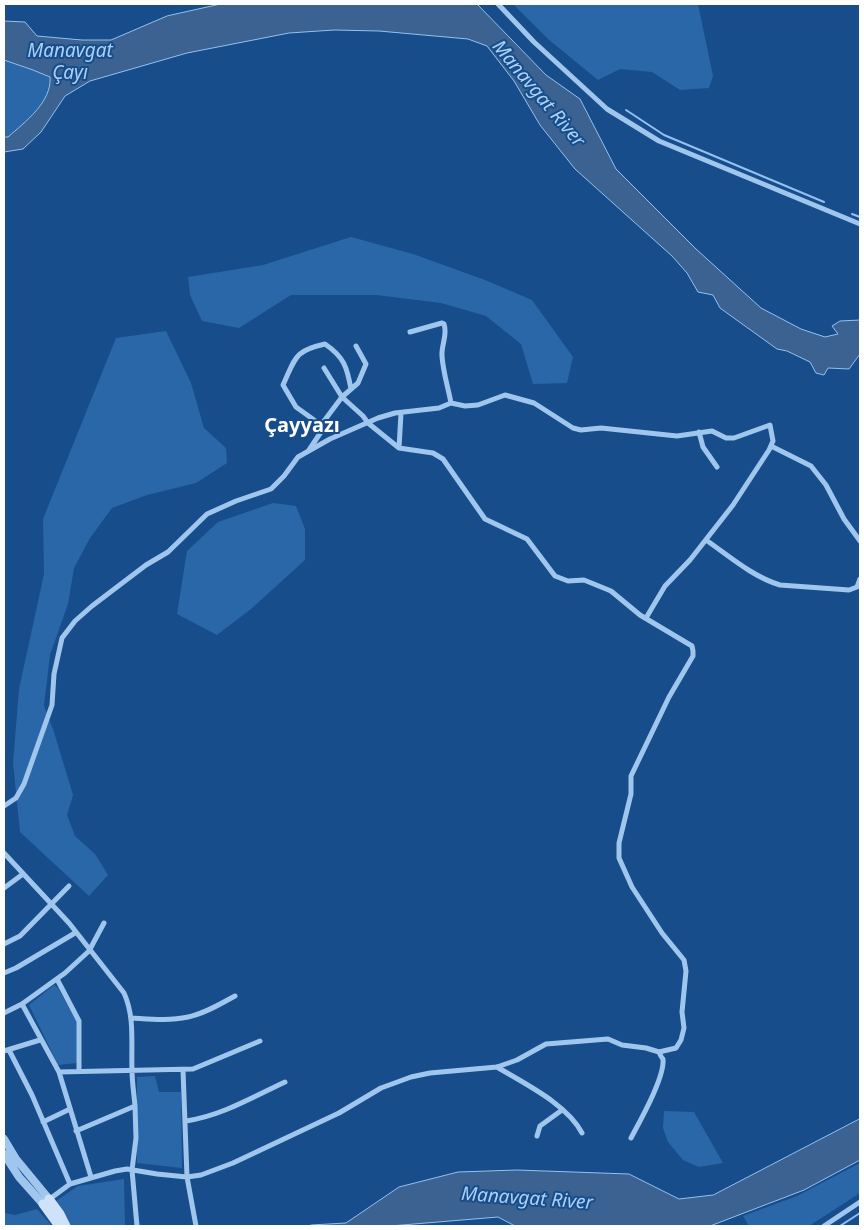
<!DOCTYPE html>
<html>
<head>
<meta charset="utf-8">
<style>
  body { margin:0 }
  #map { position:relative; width:864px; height:1230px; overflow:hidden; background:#174d8b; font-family:"Noto Sans",sans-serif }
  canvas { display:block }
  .frame { position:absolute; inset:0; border:5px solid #fff; pointer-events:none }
</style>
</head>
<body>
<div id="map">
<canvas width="864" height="1230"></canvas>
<div class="frame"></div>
</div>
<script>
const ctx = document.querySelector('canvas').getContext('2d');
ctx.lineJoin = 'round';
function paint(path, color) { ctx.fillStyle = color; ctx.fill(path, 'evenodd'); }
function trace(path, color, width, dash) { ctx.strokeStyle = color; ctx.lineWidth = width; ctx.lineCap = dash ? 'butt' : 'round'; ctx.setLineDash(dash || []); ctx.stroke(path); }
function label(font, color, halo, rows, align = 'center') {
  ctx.font = font + ' "Noto Sans",sans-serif'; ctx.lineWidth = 4; ctx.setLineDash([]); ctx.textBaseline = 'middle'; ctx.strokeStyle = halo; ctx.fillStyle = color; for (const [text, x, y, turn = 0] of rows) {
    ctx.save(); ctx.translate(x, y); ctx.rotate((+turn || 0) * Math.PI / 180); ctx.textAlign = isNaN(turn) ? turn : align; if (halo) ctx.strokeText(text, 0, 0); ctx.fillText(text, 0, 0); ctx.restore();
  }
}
paint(new Path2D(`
  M513,4h185l15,72 -4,12 -29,2 -28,-18 -32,-3 -22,11 -50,-41z
  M4,60l30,10 16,7c1,26 -25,45 -42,60h-4z
  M351,237l62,17 72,26 47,20 41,57 -6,26 -34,1 -12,-40 -35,-28 -45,-13 -65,-8h-85l-52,33 -37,-7 -12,-26 -2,-18 75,-12z
  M166,331l25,52 13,45 22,20 1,15 -31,20 -49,12 -35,13 -22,30 -16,30 -6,36 -18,51 -6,51 9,23 20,66 -6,20 8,21 20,18 13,21 -19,21 -69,-64 -7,-69 6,-74 25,-115 -1,-55 73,-181z
  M273,503l23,3 9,23v31l-54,49 -34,26 -40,-21 10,-63 31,-29z
  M54,985l4,3 19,34v41l-19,2 -29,-60z
  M155,1076l4,16h22l1,76 -45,-5v-86z
  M664,1111l30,1 29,51 -24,4 -16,-7 -15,-18 -5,-14z
  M860,1163v30l-51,33h-60l-6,-10 54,-20z
  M124,1179l1,47h-56l-1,-7 -12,-18 22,-15z
  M37,1209l15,17h-48v-13l11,2z`), '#2a67a9');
const water = new Path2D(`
  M221,4h256l69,71 34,24 36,70 80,80 65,59 40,21 24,8 13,-3 -6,-8 8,-5 20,-1v34l-11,15 -21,-1 -4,7 -8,-2 -6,-11 -23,-11 -10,-2 -57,-41 -7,-13 -15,-3 -11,-19 -15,-17 -97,-87 -35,-44 -26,-44 -27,-35 -19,-7 -89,-8 -45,-1 -45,3 -102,20 -97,28 -25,15 -24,36 -18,17 -19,3v-15h4c17,-15 44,-35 42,-60l-17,-7 -29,-10v-39l21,1 12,14 45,4h29l56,-24z
  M860,1119v41l-56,30 -94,36h-195l-17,-9 -108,9h-81l2,-1 35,-2 53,-36 59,-15 59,-2 112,4 50,25 34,-4z`);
paint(water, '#3b6290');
trace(water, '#93c1f1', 1);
trace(new Path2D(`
  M626,110l38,25 160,67
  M852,214l8,3
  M840,1226l20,-13`), '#93c1f1', 2);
trace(new Path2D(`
  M498,4l36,38 73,67 52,32 201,83
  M324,368l18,29 21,19 5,7 31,25 34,5 10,6 42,60 42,20 28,37 13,5 16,-1 27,11 29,24 52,31 1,5v5l-24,41 -38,79v18l-12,49v15l13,29 30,46 22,27 2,11 -4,41 2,16 -3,12 -5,8 -17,4
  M451,403l14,3 13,-1 27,-10 29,8 39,25 8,2 20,-2 76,8 35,-5 14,7h8l36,-13 3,16 -4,9 -36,55 -43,55 -25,26 -19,32
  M321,425l-25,-18 -13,-22c13,-28 11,-34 42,-41 19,13 22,23 26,45
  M699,432l4,15 14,20
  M771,446l40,20 15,19 18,34 16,22
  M399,448l2,-35
  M309,450l12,-18v-7l21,-28 16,-14 8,-19 -10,-18
  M706,540c23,16 47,37 74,45l69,5 8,-3 3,-8
  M4,806l12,-8 8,-14 28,-79 2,-31 8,-36 13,-17 17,-15 54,-41 22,-13 39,-38 29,-13 35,-12 13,-13 14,-19 32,-18 48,-21 17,-5 44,-5 12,-5c-3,-16 -8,-31 -9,-47 -1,-11 6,-21 2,-32l-2,-1 -32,9
  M4,853l65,70 55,70c11,24 7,51 8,77 0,12 2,24 3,36
  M4,888l19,-14
  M4,944l16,-8 49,-50
  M4,973l12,-5 59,-35
  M57,979l22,42v50
  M22,1004l43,-31 24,-22 15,-28
  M4,1013l18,-9 37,68 32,105
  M132,1018c18,1 37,3 56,-1 16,-3 32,-13 47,-21
  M9,1050l23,45 38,89
  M4,1051l36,-11
  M497,1067c28,17 70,37 85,66
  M183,1070l4,107 9,49
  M59,1072l134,-3 67,-28
  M186,1121c35,-5 67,-24 99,-39
  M43,1122l27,-13
  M76,1131l59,-25 1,32 -4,32 5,56
  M537,1136l3,-10 22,-16
  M47,1201l23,-17 45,-13 12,-2 30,5 30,3 14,-2 32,-12 106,-50 42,-25 30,-11 19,-4 67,-6 20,-7 29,-16 62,-5 14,6 24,3 13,4c0,0 3,7 4,7 2,18 -23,62 -32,79
  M824,1226l36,-24`), '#a0c6ee', 5);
trace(new Path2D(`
  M4,1139l12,20 33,40
  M4,1154l15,23 24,27`), '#a0c6ee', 8);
trace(new Path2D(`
  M49,1199l11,15 6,12
  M43,1204l16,22`), '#cee2fa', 9);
label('italic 19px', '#acd0f6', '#174d8b', [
  ["Manavgat",70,52],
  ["Çayı",70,74],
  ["Manavgat River",538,94,50],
  ["Manavgat River",527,1199,4]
]);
label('bold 20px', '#fff', '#174d8b', [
  ["Çayyazı",302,426]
]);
</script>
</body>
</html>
